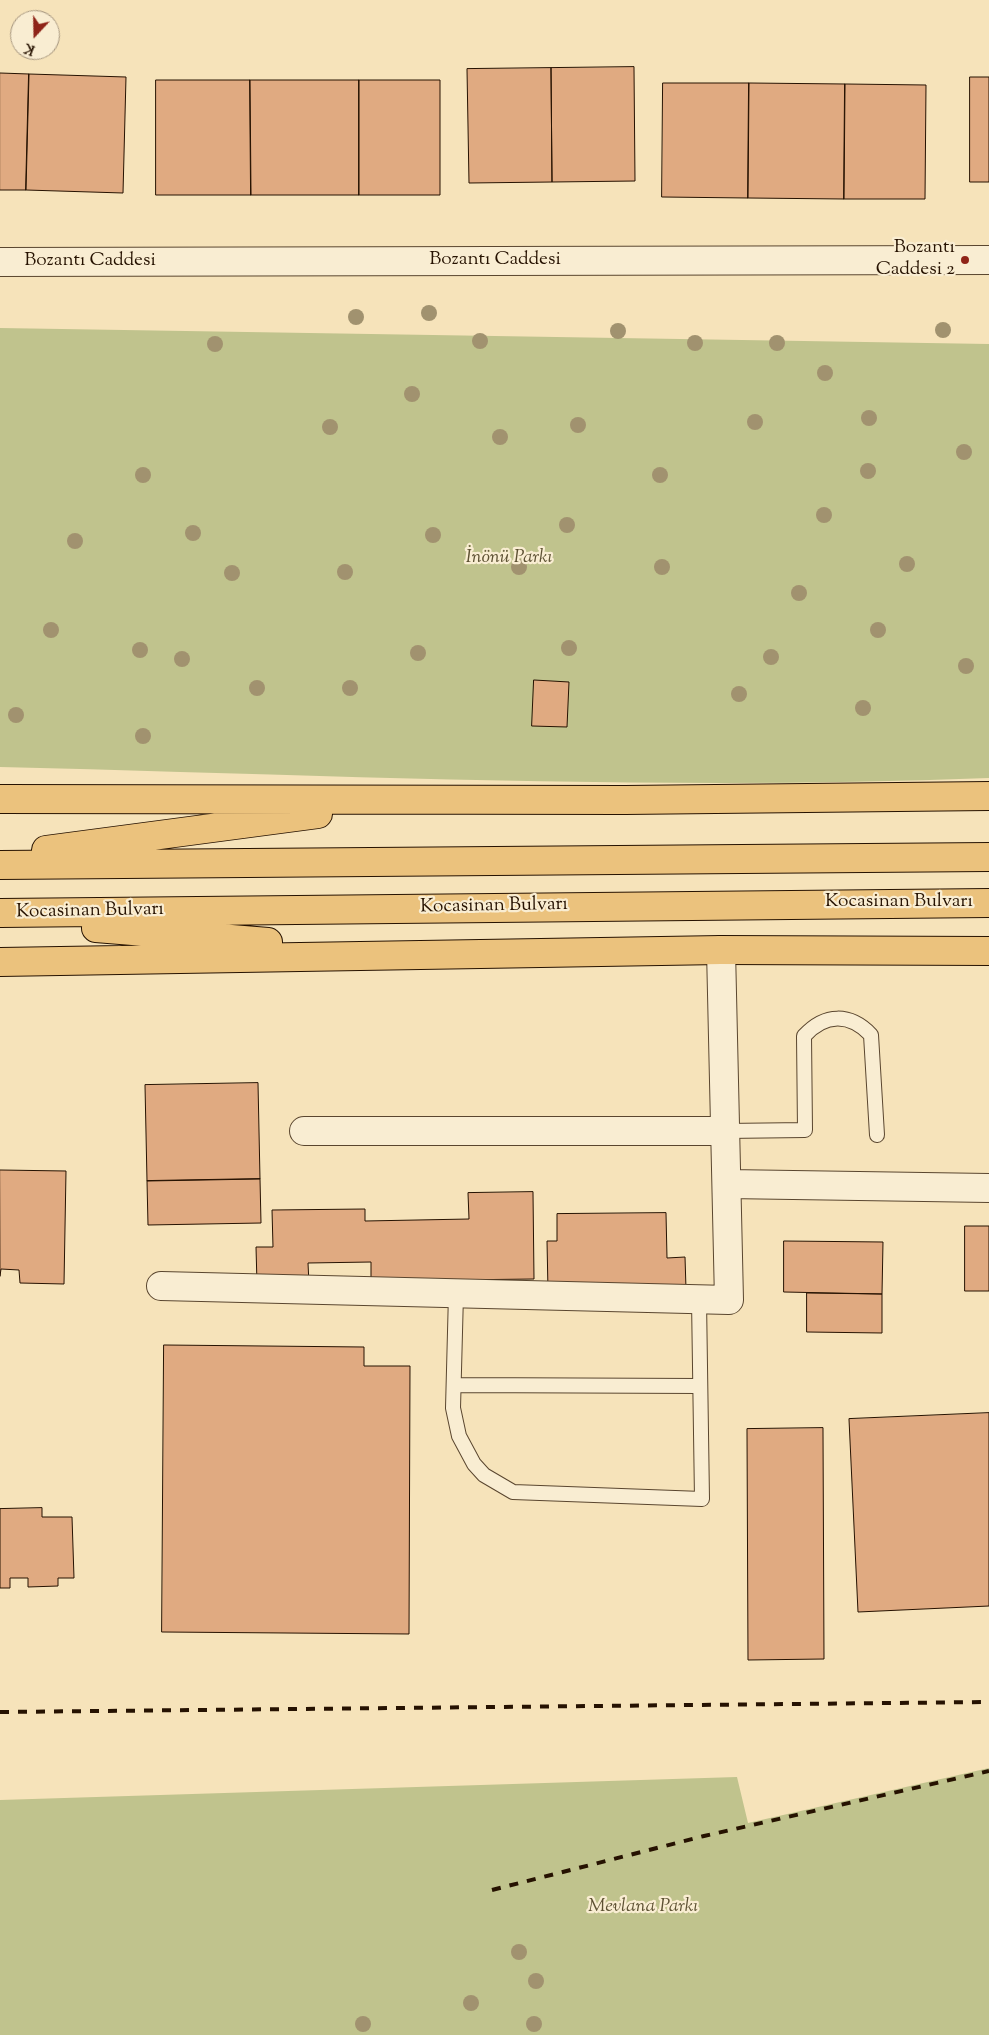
<!DOCTYPE html>
<html>
<head>
<meta charset="utf-8">
<style>
  body { margin:0 }
  #map { position:relative; width:989px; height:2035px; overflow:hidden; background:#f6e3ba; font-family:"Sorts Mill Goudy",serif }
  canvas { display:block }
  .north { position:absolute; left:10px; top:10px; width:50px; height:50px; box-sizing:border-box; background:#f9edd2; border:1px solid #a5957e; border-radius:50%; rotate:201deg; font-size:14px; font-weight:700; line-height:20px; text-align:center; color:#261201 }
  .north::after { content:''; display:block; margin:auto; width:18px; height:22px; background:#8f2418; clip-path:polygon(50% 0,100% 100%,50% 72%,0 100%) }
</style>
</head>
<body>
<div id="map">
<canvas width="989" height="2035"></canvas>
<div class="north">K</div>
</div>
<script>
const ctx = document.querySelector('canvas').getContext('2d');
ctx.lineJoin = 'round';
function paint(path, color) { ctx.fillStyle = color; ctx.fill(path, 'evenodd'); }
function trace(path, color, width, dash) { ctx.strokeStyle = color; ctx.lineWidth = width; ctx.lineCap = dash ? 'butt' : 'round'; ctx.setLineDash(dash || []); ctx.stroke(path); }
function label(font, color, halo, rows, align = 'center') {
  ctx.font = font + ' "Sorts Mill Goudy",serif'; ctx.lineWidth = 4.5; ctx.setLineDash([]); ctx.textBaseline = 'middle'; ctx.strokeStyle = halo; ctx.fillStyle = color; for (const [text, x, y, turn = 0] of rows) {
    ctx.save(); ctx.translate(x, y); ctx.rotate((+turn || 0) * Math.PI / 180); ctx.textAlign = isNaN(turn) ? turn : align; if (halo) ctx.strokeText(text, 0, 0); ctx.fillText(text, 0, 0); ctx.restore();
  }
}
paint(new Path2D(`
  M0,328l989,16v434c-330,13 -659,-3 -989,-11z
  M989,1768v267h-989v-235l737,-23 11,46z`), '#c0c38d');
const building = new Path2D(`
  M634,67l1,114 -83,1 -1,-114z
  M551,68l1,114 -83,1 -2,-114z
  M0,73l29,1 -3,116h-26z
  M29,74l97,3 -3,116 -97,-3z
  M970,77h19v105h-19z
  M156,80h94l1,115h-95z
  M250,80h109v115h-108z
  M359,80h81v115h-81z
  M663,83h86l-1,115 -86,-1z
  M749,83l96,1 -1,115 -96,-1z
  M845,84l81,1 -1,114h-81z
  M534,680l35,2 -2,45 -35,-1z
  M258,1083l2,96 -113,2 -2,-96z
  M0,1170l66,1 -2,113 -44,-1 -1,-13 -18,-1 -1,7z
  M260,1179l1,44 -113,2 -1,-44z
  M533,1192l1,87 -163,2v-19l-63,1 1,21h-52l-1,-37h17l-1,-37 93,-1v12l104,-2 -1,-26z
  M666,1213l1,45 18,-1 1,32 -138,2 -1,-50h10v-27z
  M965,1226h24v65h-24z
  M784,1241l99,1 -1,52 -98,-2z
  M807,1293l75,1v39l-75,-1z
  M164,1345l200,2v19h46l-1,268 -247,-2z
  M989,1413v193l-131,6 -9,-193z
  M823,1428l1,231 -76,1 -1,-231z
  M42,1508v9h30l2,61h-16v8l-30,1v-9h-18v10h-10v-79z`);
paint(building, '#e0aa81');
trace(building, '#261201', 1);
const lane = new Path2D(`
  M725,1131l80,-1 -1,-94c21,-23 46,-23 67,-1l6,100
  M456,1294l-3,114 6,28 15,28 10,11 29,17 189,7 -3,-199
  M454,1385l246,1`);
const street = new Path2D(`
  M0,262l989,-2
  M304,1131h421
  M728,1184l261,4
  M161,1286l568,14 -8,-350`);
const highway = new Path2D(`
  M0,799l625,1 364,-4
  M46,850l272,-36
  M0,865l989,-8
  M0,913l989,-10
  M96,928l172,14
  M0,962l721,-12 268,1`);
trace(lane, '#5a462f', 16);
trace(street, '#5a462f', 30);
trace(highway, '#261201', 30);
trace(lane, '#f9edd2', 14);
trace(street, '#f9edd2', 28);
trace(highway, '#ebc27d', 28);
trace(new Path2D(`
  M0,1712l989,-10
  M492,1890l212,-54 285,-65`), '#261201', 4, [9, 9]);
ctx.fillStyle = '#a1926f';
for (const [x, y] of [
  [429,313],
  [356,317],
  [943,330],
  [618,331],
  [480,341],
  [695,343],
  [777,343],
  [215,344],
  [825,373],
  [412,394],
  [869,418],
  [755,422],
  [578,425],
  [330,427],
  [500,437],
  [964,452],
  [868,471],
  [143,475],
  [660,475],
  [824,515],
  [567,525],
  [193,533],
  [433,535],
  [75,541],
  [907,564],
  [519,567],
  [662,567],
  [345,572],
  [232,573],
  [799,593],
  [51,630],
  [878,630],
  [569,648],
  [140,650],
  [418,653],
  [771,657],
  [182,659],
  [966,666],
  [257,688],
  [350,688],
  [739,694],
  [863,708],
  [16,715],
  [143,736],
  [519,1952],
  [536,1981],
  [471,2003],
  [363,2024],
  [534,2024]
]) { ctx.beginPath(); ctx.arc(x, y, 8, 0, 2 * Math.PI); ctx.fill(); }
for (const [x, y, r, color] of [
  [965,260,5,"#8f2418"]
]) { const dot = new Path2D(); dot.arc(x, y, r, 0, 2 * Math.PI); ctx.fillStyle = color; ctx.fill(dot); trace(dot, '#f9edd2', 2); }
label('19px', '#261201', '#f9edd2', [
  ["Bozantı",955,249],
  ["Caddesi 2",955,271]
], 'right');
label('19px', '#261201', '#f9edd2', [
  ["Bozantı Caddesi",495,261],
  ["Bozantı Caddesi",90,262],
  ["Kocasinan Bulvarı",899,903],
  ["Kocasinan Bulvarı",494,907,-1],
  ["Kocasinan Bulvarı",90,912,-1]
]);
label('italic 19px', '#5c5032', '#f9edd2', [
  ["İnönü Parkı",509,559],
  ["Mevlana Parkı",643,1908]
]);
</script>
</body>
</html>
